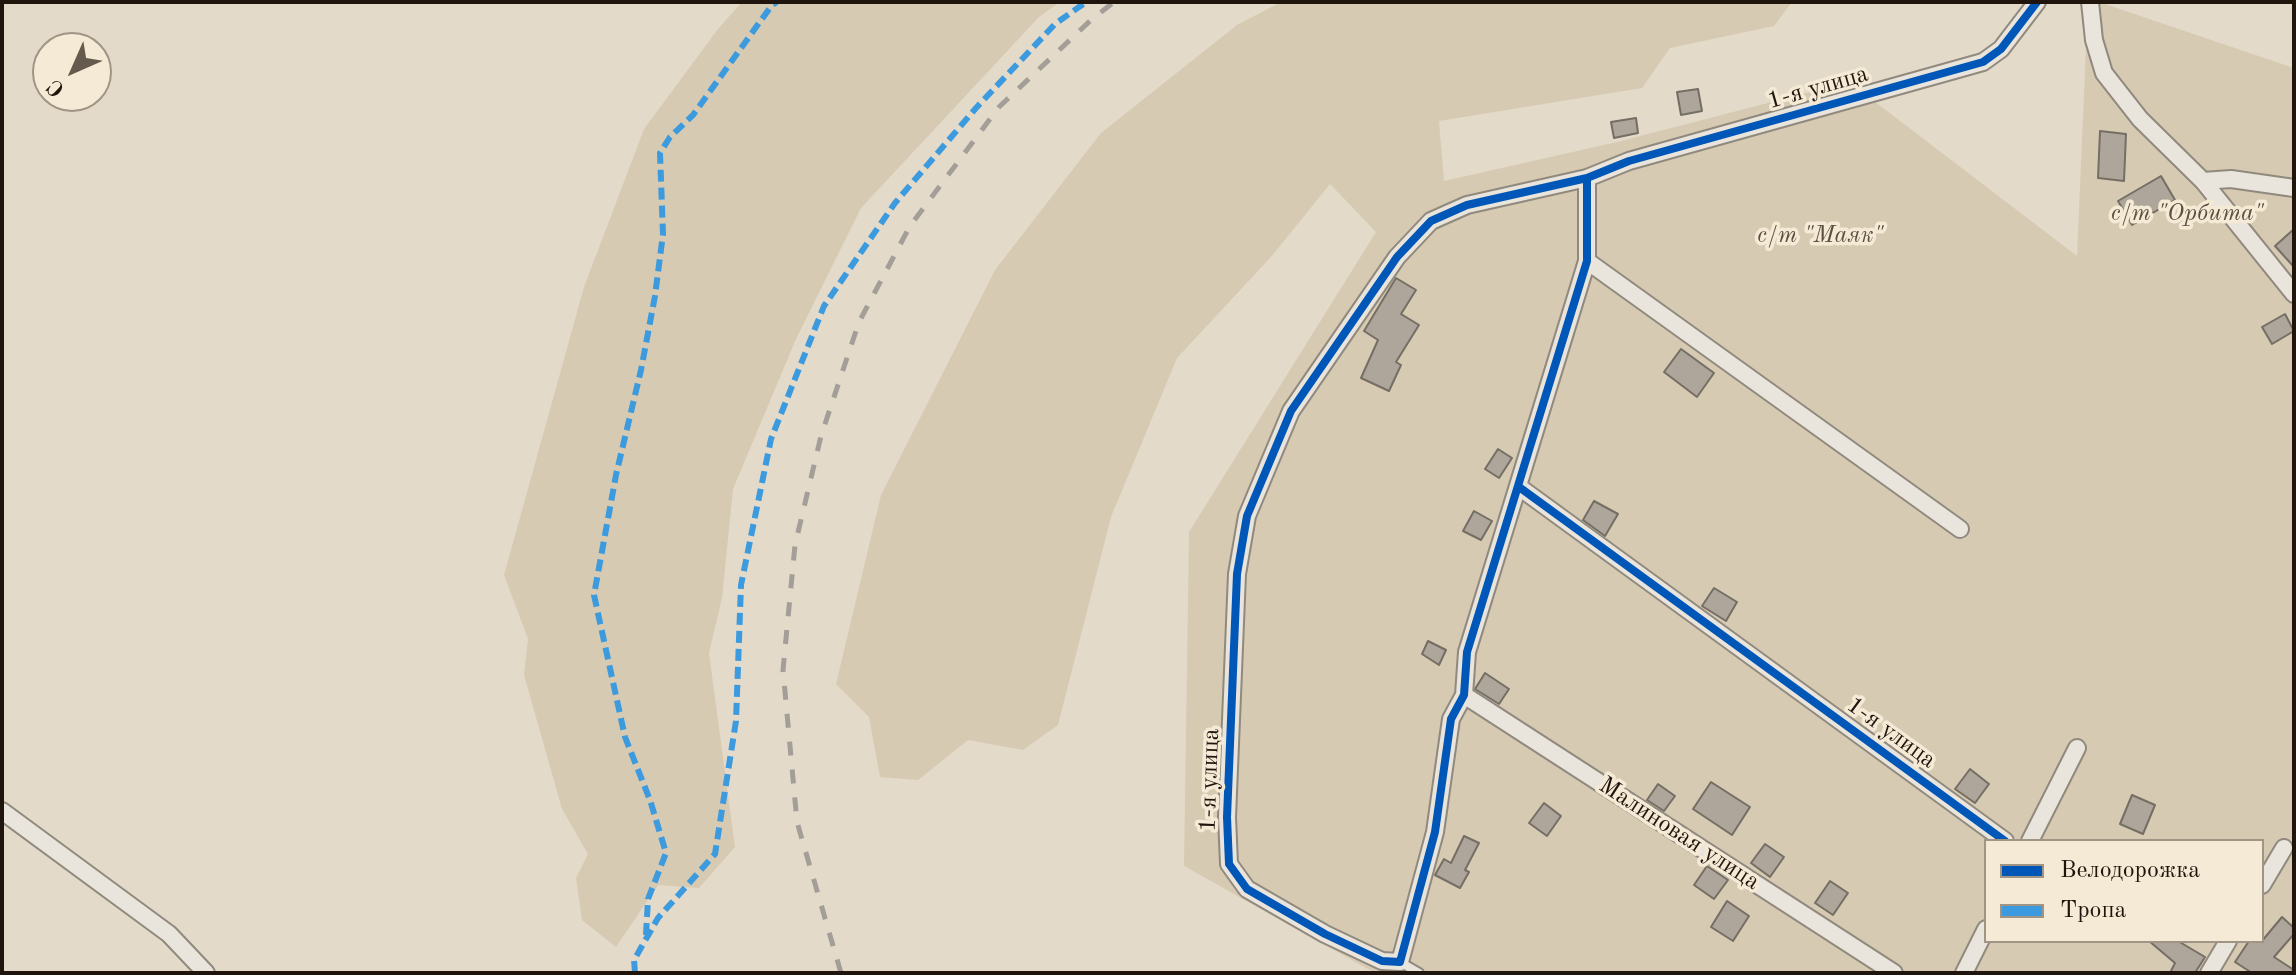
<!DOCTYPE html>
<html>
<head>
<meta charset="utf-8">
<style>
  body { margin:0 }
  #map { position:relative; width:2296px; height:975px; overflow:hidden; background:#e4dac9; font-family:"Old Standard TT",serif }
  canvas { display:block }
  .frame { position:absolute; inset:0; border:4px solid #20150c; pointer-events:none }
  .legend { position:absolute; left:1984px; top:839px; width:280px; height:104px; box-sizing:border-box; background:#f5ead5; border:2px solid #a09585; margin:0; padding:10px 14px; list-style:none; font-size:24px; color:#20150c }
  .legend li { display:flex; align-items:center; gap:16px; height:40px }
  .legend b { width:40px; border:2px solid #a09585 }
  .north { position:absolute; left:32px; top:32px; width:80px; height:80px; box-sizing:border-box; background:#f5ead5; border:2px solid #a09585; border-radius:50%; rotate:225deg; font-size:22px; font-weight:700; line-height:32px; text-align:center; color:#20150c }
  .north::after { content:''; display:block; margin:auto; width:28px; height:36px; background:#655a4e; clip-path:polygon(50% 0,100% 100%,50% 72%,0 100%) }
</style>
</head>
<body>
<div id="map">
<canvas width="2296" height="975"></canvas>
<div class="frame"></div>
<ul class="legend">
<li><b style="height:10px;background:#0057b8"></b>Велодорожка</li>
<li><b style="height:10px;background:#3c9ade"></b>Тропа</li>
</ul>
<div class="north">С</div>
</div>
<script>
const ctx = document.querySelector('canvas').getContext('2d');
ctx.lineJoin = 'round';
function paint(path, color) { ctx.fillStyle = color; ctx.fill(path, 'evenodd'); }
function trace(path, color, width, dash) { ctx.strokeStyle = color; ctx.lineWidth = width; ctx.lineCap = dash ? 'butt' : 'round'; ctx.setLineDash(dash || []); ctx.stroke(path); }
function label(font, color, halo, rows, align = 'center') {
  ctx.font = font + ' "Old Standard TT",serif'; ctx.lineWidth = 7; ctx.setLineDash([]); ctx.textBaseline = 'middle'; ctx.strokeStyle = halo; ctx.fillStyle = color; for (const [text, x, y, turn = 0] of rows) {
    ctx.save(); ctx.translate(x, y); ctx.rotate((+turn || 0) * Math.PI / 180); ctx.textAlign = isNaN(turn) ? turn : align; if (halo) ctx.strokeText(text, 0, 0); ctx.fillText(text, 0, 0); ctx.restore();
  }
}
paint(new Path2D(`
  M742,2h318l-21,15 -178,191 -65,131 -63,150 -11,109 -13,55 26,194 -36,41 -41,-3 -42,62 -34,-27 -6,-42 12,-24 -26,-45 -38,-134 4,-36 -24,-64 80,-288 60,-158 74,-100z
  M1281,2h511l-18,24 -104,22 -28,40 -203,33 5,60 173,-39 232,-60 228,174 11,-254h11l195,66v905h-919l-191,-107 5,-334 187,-300 -46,-48 -59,73 -94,101 -66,159 -53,208 -35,25 -55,-10 -50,40 -38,-3 -11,-60 -33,-33 45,-189 114,-225 106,-137 136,-108zM1986,841h276v100h-276z`), '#d7cab2');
const building = new Path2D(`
  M1698,89l4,22 -21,4 -4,-23z
  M1636,118l2,15 -24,5 -3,-16z
  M2100,131l26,3 -2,47 -26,-3z
  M2161,176l14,24 -43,25 -14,-24z
  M2294,229v38l-19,-21z
  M1396,278l20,12 -15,24 18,11 -23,37 5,3 -12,26 -28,-13 17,-38 -14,-9z
  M2285,314l9,17 -22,13 -10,-17z
  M1681,349l33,24 -17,24 -33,-25z
  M1498,449l14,9 -13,20 -14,-9z
  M1594,501l24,13 -13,22 -22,-16z
  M1474,511l18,10 -11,19 -18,-9z
  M1714,588l23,14 -11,19 -24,-15z
  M1428,641l18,9 -7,15 -17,-11z
  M1485,673l24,16 -10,15 -24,-15z
  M1970,769l19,15 -14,19 -20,-14z
  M1711,782l39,25 -18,28 -39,-26z
  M1658,784l17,12 -11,15 -17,-11z
  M2132,795l23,10 -12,29 -23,-10z
  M1544,803l17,13 -14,20 -18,-13z
  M1464,836l15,7 -14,27 4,2 -9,16 -25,-13 9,-16 7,4z
  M1765,844l19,13 -14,20 -19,-14z
  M1707,866l21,14 -14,19 -20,-14z
  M1830,881l18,12 -15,22 -18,-12z
  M1727,901l22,15 -16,25 -22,-14z
  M2282,917l12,11v6l-20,23 20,13v3h-42l-17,-11 14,-21h13z
  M2149,941h29l27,16 -10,16h-25l5,-10z`);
paint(building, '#aea69a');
trace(building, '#756e64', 2);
const lane = new Path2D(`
  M1400,962l19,11`);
const street = new Path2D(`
  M2090,2l4,38 10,33 36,46 63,62 91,113
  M1587,178v83l-120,391 -3,43 -13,24 -16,113 -35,130 -18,-1 -57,-27 -78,-45 -18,-25 -2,-47 10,-243 10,-58 44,-105 106,-154 34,-36 36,-16 120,-27 42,-17 354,-99 18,-13 36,-47
  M2203,181l28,-2 63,9
  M1587,261l373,268
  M1519,487l486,354
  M1464,695l430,278
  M2,811l167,123 37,39
  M2030,841l47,-93
  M2262,885l22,-37
  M1964,973l22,-44
  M2209,973l19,-32`);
trace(lane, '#90897e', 12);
trace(street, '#90897e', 20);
trace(lane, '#eae5dc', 8);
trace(street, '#eae5dc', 16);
trace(new Path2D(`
  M841,973l-44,-151 -14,-152 12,-125 26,-109 38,-114 51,-96 89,-119 92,-87 23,-18`), '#a39e97', 5, [14, 14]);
trace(new Path2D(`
  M646,935l2,-36 18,-46 -16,-53 -25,-63 -31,-142 22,-120 25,-105 14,-74 8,-62 -3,-81 10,-16 23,-22 79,-110 5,-3
  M635,973l-1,-13 24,-42 57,-64 21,-133 5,-136 30,-146 53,-133 71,-103 81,-95 79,-84 31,-22`), '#3c9ade', 6, [12, 6]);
trace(new Path2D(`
  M1587,178v83l-120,391 -3,43 -13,24 -16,113 -35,130 -18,-1 -57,-27 -78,-45 -18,-25 -2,-47 10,-243 10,-58 44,-105 106,-154 34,-36 36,-16 120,-27 42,-17 354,-99 18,-13 36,-47
  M1519,487l486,354`), '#0057b8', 8);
label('24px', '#20150c', '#f5ead5', [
  ["1-я улица",1818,88,-16],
  ["1-я улица",1891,733,36],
  ["1-я улица",1210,780,-88],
  ["Малиновая улица",1679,834,33]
]);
label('italic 24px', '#5c4f40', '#f5ead5', [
  ["с/т \"Орбита\"",2187,214],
  ["с/т \"Маяк\"",1820,236]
]);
</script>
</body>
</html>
